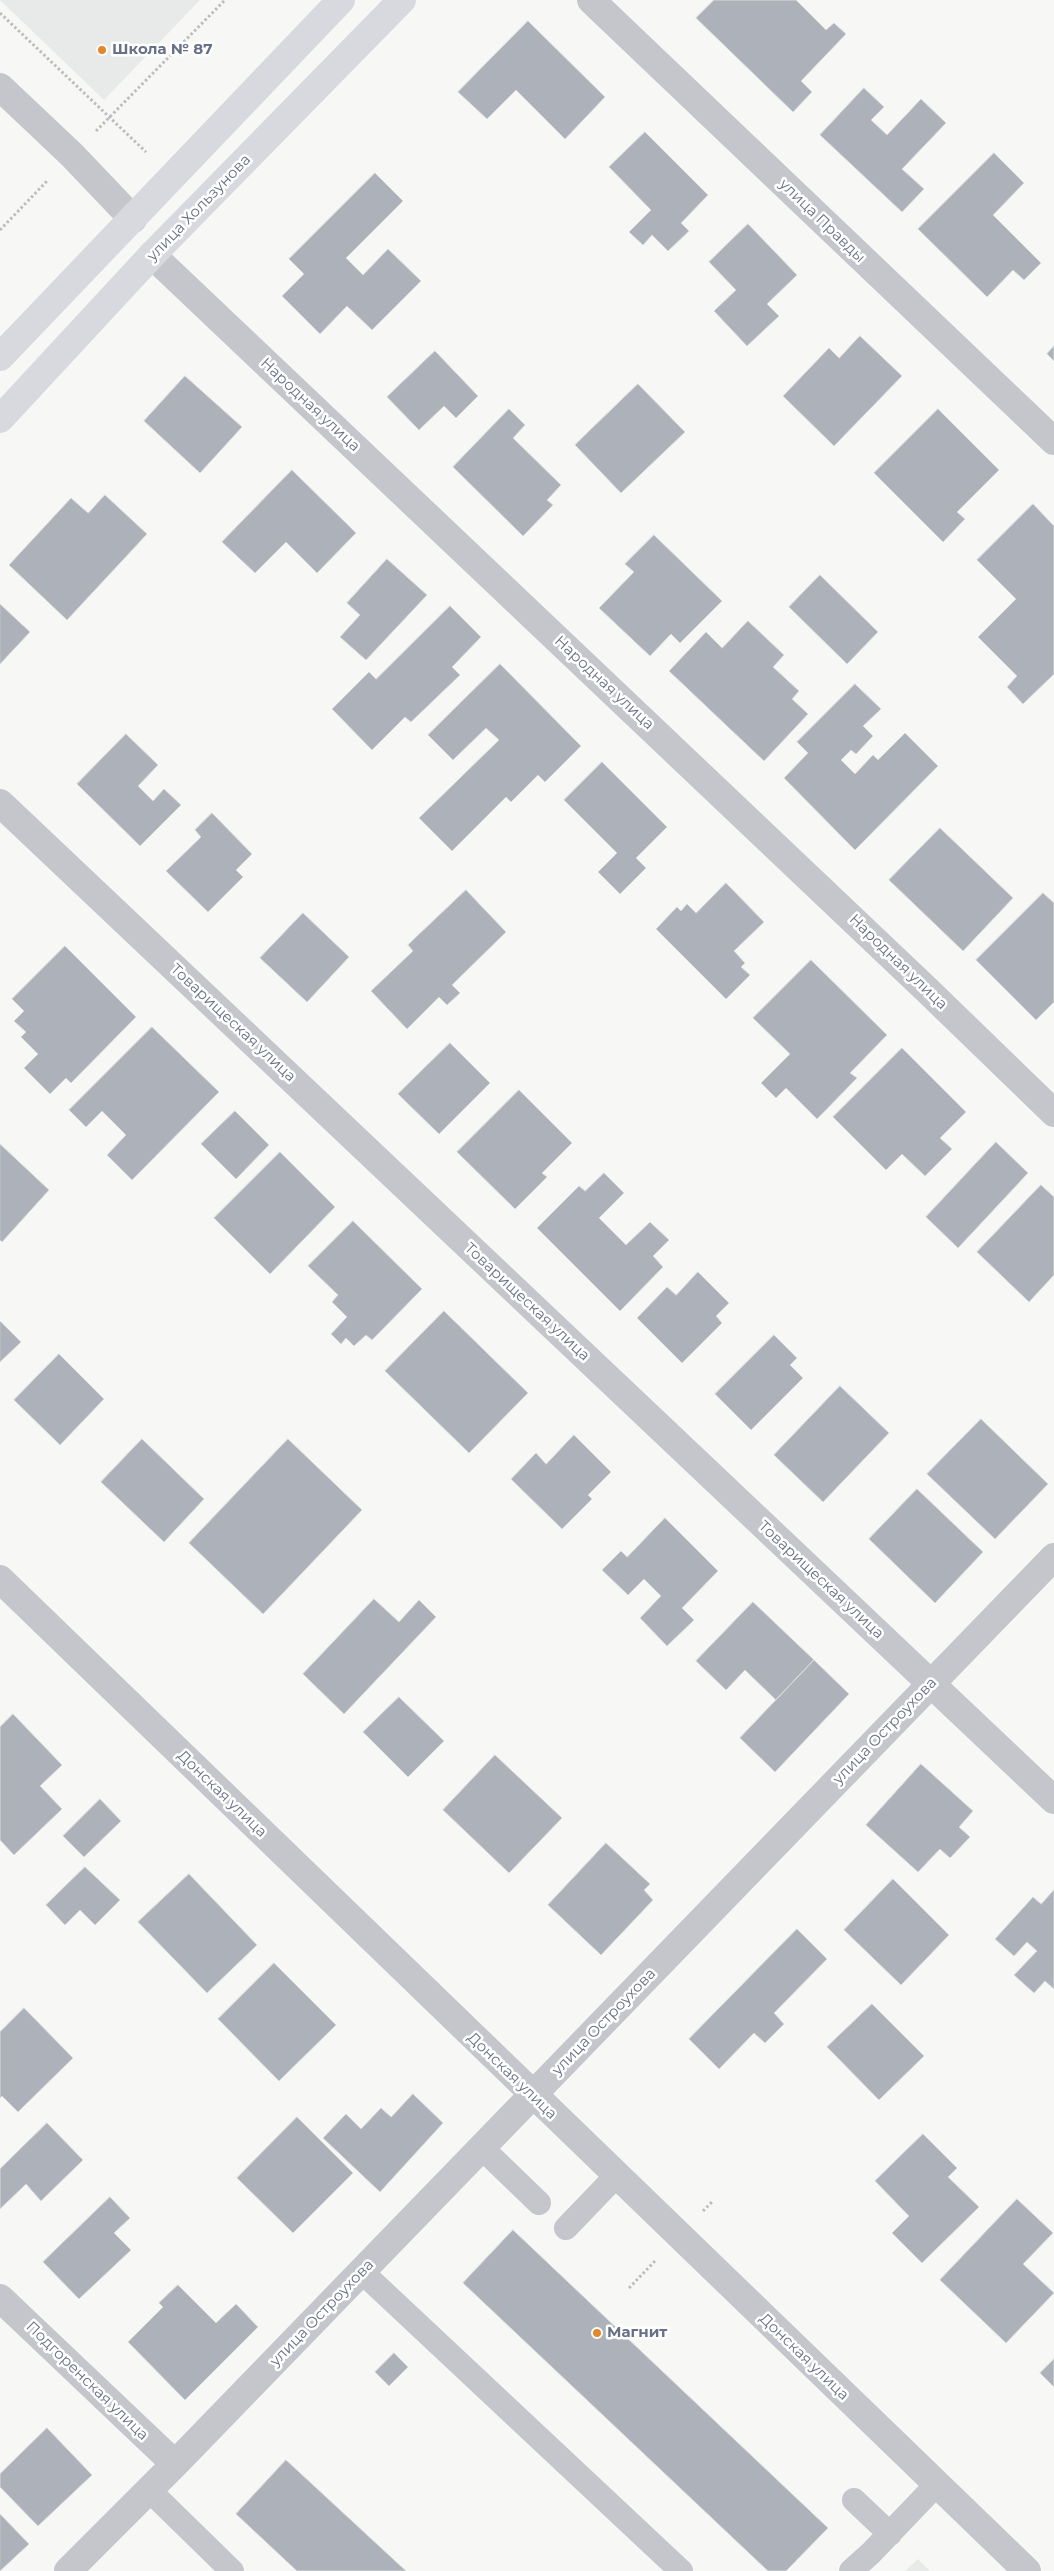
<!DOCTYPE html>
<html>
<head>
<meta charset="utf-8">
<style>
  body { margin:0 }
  canvas { display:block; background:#f7f8f5 }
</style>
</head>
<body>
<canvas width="1054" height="2571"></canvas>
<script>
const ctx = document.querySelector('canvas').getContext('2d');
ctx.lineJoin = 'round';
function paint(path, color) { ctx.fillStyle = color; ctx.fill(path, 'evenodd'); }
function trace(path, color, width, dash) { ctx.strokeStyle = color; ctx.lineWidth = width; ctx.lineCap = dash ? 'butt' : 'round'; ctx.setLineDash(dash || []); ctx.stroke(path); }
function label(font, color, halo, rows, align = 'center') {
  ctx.font = font + ' Montserrat,sans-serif'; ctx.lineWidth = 5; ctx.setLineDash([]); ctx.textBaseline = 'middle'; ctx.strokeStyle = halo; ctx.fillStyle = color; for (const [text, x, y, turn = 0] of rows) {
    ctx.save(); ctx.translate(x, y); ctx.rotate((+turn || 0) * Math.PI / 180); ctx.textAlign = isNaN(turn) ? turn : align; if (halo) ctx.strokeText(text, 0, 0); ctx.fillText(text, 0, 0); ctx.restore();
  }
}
paint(new Path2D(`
  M0,0h200l-96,100z
  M918,2559l12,12h-25z`), '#e8e9e9');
const building = new Path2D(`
  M714,0h82l30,30 8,-7 12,11 -45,47 11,11 -19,20 -97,-94z
  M528,21l77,76 -40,42 -49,-49 -29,29 -29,-27z
  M864,88l20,19 -13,13 16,15 34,-36 25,24 -44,46 22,20 -22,23 -82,-77z
  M645,132l63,63 -27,28 8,8 -21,20 -16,-16 -9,10 -14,-13 22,-22 -42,-43z
  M994,153l30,30 -31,32 48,48 -17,17 -11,-10 -26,27 -69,-68z
  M375,173l28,28 -57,57 17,17 25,-26 33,32 -49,49 -25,-24 -27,28 -38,-38 22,-22 -15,-15z
  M748,224l49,51 -30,29 12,12 -32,30 -33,-35 22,-21 -27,-28z
  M860,336l42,40 -68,70 -51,-50 46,-48 10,10z
  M1054,346v15l-7,-7z
  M435,351l43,45 -22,22 -12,-12 -25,24 -32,-33z
  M185,376l57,51 -42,46 -56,-52z
  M638,384l47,48 -64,61 -46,-48z
  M509,409l16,16 -12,13 48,47 -14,15 6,5 -30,31 -70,-69z
  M938,409l61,61 -42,42 8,7 -22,23 -69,-69z
  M292,470l64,63 -39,40 -31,-31 -31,31 -33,-31z
  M105,495l42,39 -80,86 -58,-55 62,-67 17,15z
  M1033,504l21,22v148l-31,30 -16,-17 10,-11 -39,-39 38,-38 -39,-39z
  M654,535l68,66 -42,42 -9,-9 -21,22 -51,-48 35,-36 -9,-8z
  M387,559l40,36 -61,65 -26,-23 20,-22 -13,-12z
  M820,575l58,57 -31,32 -58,-57z
  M0,604l30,28 -30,32z
  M450,606l31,31 -29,30 8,8 -49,47 -6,-5 -33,33 -40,-41 37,-37 7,7z
  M748,621l36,34 -11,12 26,24 -7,8 16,15 -44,47 -95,-90 37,-39 16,16z
  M500,664l81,82 -36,36 -7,-7 -27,27 -5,-5 -54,54 -33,-33 80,-78 -13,-12 -33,32 -25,-25z
  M855,684l26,25 -18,17 10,10 -17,18 -5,-4 -10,10 14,14 18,-19 5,5 27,-27 33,33 -83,84 -71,-72 24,-25 -11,-11z
  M126,734l32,31 -20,21 15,15 11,-12 17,16 -41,41 -63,-62z
  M602,762l65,65 -31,31 10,10 -26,26 -22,-22 19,-19 -53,-53z
  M212,813l40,41 -16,16 7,7 -35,35 -42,-41 35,-34 -6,-7z
  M940,828l73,70 -50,53 -74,-71z
  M726,883l38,39 -30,29 11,12 -4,4 9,8 -24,24 -70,-70 21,-22 4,4 6,-7 9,9z
  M466,890l40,42 -54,53 8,8 -13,12 -8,-8 -32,32 -36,-38 42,-40 -5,-6z
  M1043,893l11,10v99l-18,18 -60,-60z
  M303,913l46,44 -42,45 -47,-44z
  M65,946l71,71 -65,66 -5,-5 -16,16 -26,-26 14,-14 -17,-17 5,-5 -12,-11 10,-10 -12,-12z
  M811,960l76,75 -37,38 7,5 -40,41 -31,-31 -10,10 -15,-15 29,-29 -37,-36z
  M152,1027l67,65 -87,88 -25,-25 19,-20 -24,-24 -16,16 -17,-17z
  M450,1043l40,40 -51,51 -41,-40z
  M902,1048l64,64 -26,26 12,11 -27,27 -23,-22 -16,16 -53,-53z
  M519,1090l53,53 -30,30 5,4 -32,32 -58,-57z
  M235,1111l34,34 -33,34 -35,-35z
  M996,1142l32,31 -70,75 -32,-31z
  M0,1144l49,46 -47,52 -2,-2z
  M280,1152l55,55 -65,67 -56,-56z
  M604,1173l20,20 -25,25 27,27 24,-23 19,18 -16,16 10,11 -43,44 -83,-83 42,-42 6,5z
  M1041,1185l13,12v78l-25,27 -52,-50z
  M353,1221l69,68 -50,51 -6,-5 -12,11 -8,-8 -5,6 -10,-10 16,-17 -15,-15 6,-7 -30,-29z
  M698,1272l31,31 -13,13 6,7 -40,40 -45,-45 30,-31 9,8z
  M444,1311l84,82 -59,60 -84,-82z
  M0,1321l21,21 -21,20z
  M774,1335l23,23 -7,7 13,13 -52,52 -36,-36z
  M59,1354l45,45 -44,46 -46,-45z
  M840,1386l49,47 -66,69 -49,-47z
  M981,1419l67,65 -53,55 -68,-65z
  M574,1435l37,37 -23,23 4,4 -30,30 -51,-50 25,-26 10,11z
  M142,1439l62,60 -40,43 -63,-60z
  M288,1439l74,71 -99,104 -74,-71z
  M917,1489l66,63 -48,51 -66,-64z
  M665,1518l53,53 -36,37 12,12 -27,26 -27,-28 21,-22 -17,-17 -16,16 -26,-25 19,-19 6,6z
  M374,1599l25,23 20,-22 17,17 -92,97 -41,-40z
  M753,1602l61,58 -38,40 -31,-30 -19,20 -30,-29z
  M814,1660l35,34 -74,78 -35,-34z
  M399,1697l45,44 -36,36 -45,-45z
  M13,1714l49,51 -22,21 22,23 -48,46 -14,-15v-113z
  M495,1755l67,63 -53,55 -66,-63z
  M921,1764l52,47 -14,16 11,10 -20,21 -10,-9 -22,23 -52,-47z
  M100,1799l21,22 -37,36 -21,-21z
  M606,1843l44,41 -6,6 9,10 -52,55 -53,-50z
  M85,1867l35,33 -25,25 -15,-15 -15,15 -19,-20z
  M189,1874l68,71 -50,48 -69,-71z
  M893,1879l56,56 -48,50 -57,-55z
  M1054,1890v99l-9,-8 -11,12 -20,-18 23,-24 -10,-9 -13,14 -19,-17 38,-42 8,7z
  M797,1929l30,30 -53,54 10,11 -19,19 -11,-10 -35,36 -30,-30z
  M274,1963l62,62 -57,56 -61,-62z
  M872,2004l52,52 -45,44 -52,-53z
  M24,2008l49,50 -55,54 -16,-16 -2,2v-66z
  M413,2094l30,29 -63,69 -57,-54 23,-24 15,15 20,-21 10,9z
  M297,2117l56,56 -60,60 -56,-55z
  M47,2123l36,37 -42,41 -15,-17 -26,25v-40z
  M923,2134l34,34 -9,9 31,30 -57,56 -30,-30 17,-17 -34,-35z
  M110,2197l20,21 -16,15 17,17 -52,49 -36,-37z
  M1017,2199l36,34 -30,31 31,29 -48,50 -66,-63z
  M513,2230l315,298 -42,43h-18l-305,-288z
  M178,2285l38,38 20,-19 22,23 -73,73 -57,-58 35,-35 -4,-4z
  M394,2353l14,14 -19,19 -14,-14z
  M1054,2359v28l-14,-14z
  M47,2428l45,47 -54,51 -38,-39v-13z
  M286,2460l120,111h-109l-61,-57z
  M0,2514l29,30 -29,27z`);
paint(building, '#acb1ba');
trace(building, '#d9dad8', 1);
trace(new Path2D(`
  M0,13l146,139
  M96,131l129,-131
  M0,230l48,-50
  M703,2211l10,-10
  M629,2288l26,-27`), '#bbbdc1', 3, [2.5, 2.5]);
trace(new Path2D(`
  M482,2148l57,55
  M566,2228l50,-52
  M362,2272l319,299
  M149,2490l83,81
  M854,2500l36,34
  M851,2571l20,-18 66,-69`), '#c4c6cb', 24);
trace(new Path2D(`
  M591,0l463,441
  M152,255l775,735 127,123
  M0,803l1054,997
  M0,2298l175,166
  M68,2571l107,-107 879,-907`), '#c4c6cb', 28);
trace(new Path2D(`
  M0,87l72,68 61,64
  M0,1579l1027,992`), '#c4c6cb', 28);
trace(new Path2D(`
  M0,357l341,-357
  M0,419l152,-164 250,-255`), '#d8d9df', 28);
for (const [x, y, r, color] of [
  [102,50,5,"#e1872c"],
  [597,2333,5,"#e1872c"]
]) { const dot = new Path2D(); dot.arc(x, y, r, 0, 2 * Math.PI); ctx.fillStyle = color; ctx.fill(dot); trace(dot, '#fff', 2); }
label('bold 15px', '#677086', '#fff', [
  ["Школа № 87",112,50],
  ["Магнит",607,2333]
], 'left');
label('15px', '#677086', '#fff', [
  ["улица Хользунова",199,208,-46],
  ["улица Правды",822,221,44],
  ["Народная улица",310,405,43],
  ["Народная улица",604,683,43],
  ["Народная улица",898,962,44],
  ["Товарищеская улица",233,1023,43],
  ["Товарищеская улица",527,1302,43],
  ["Товарищеская улица",821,1580,43],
  ["улица Остроухова",885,1731,-46],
  ["Донская улица",222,1794,44],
  ["улица Остроухова",604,2022,-46],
  ["Донская улица",512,2076,44],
  ["улица Остроухова",322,2313,-46],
  ["Донская улица",804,2357,44],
  ["Подгоренская улица",87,2381,44]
]);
</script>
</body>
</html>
